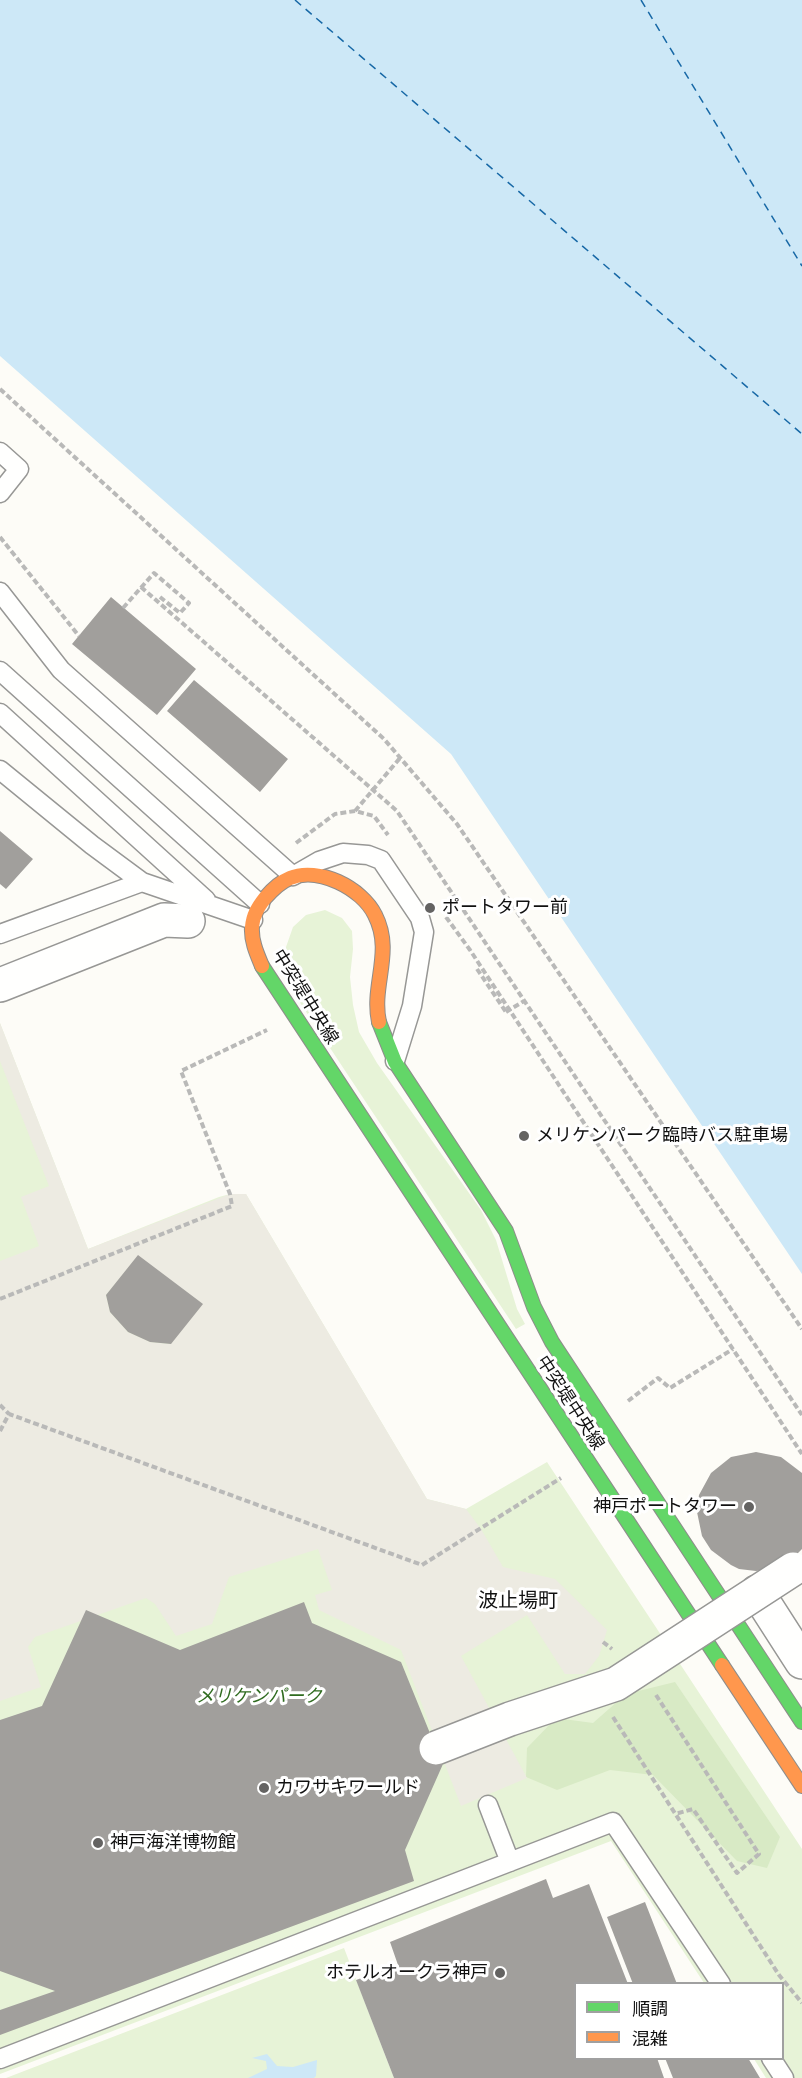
<!DOCTYPE html>
<html>
<head>
<meta charset="utf-8">
<style>
  body { margin:0 }
  #map { position:relative; width:802px; height:2078px; overflow:hidden; background:#fdfcf7; font-family:"Roboto Serif","Noto Sans JP",serif }
  canvas { display:block }
  .legend { position:absolute; left:574px; top:1982px; width:210px; height:78px; box-sizing:border-box; background:#fff; border:2px solid #a0a0a0; margin:0; padding:8px 10px; list-style:none; font-size:18px; color:#111 }
  .legend li { display:flex; align-items:center; gap:12px; height:30px }
  .legend b { width:30px; border:2px solid #a0a0a0 }
</style>
</head>
<body>
<div id="map">
<canvas width="802" height="2078"></canvas>
<ul class="legend">
<li><b style="height:8px;background:#63d668"></b>順調</li>
<li><b style="height:8px;background:#ff974d"></b>混雑</li>
</ul>
</div>
<script>
const ctx = document.querySelector('canvas').getContext('2d');
ctx.lineJoin = 'round';
function paint(path, color) { ctx.fillStyle = color; ctx.fill(path, 'evenodd'); }
function trace(path, color, width, dash) { ctx.strokeStyle = color; ctx.lineWidth = width; ctx.lineCap = dash ? 'butt' : 'round'; ctx.setLineDash(dash || []); ctx.stroke(path); }
function label(font, color, halo, rows, align = 'center') {
  ctx.font = font + ' "Roboto Serif","Noto Sans JP",serif'; ctx.lineWidth = 6; ctx.setLineDash([]); ctx.textBaseline = 'middle'; ctx.strokeStyle = halo; ctx.fillStyle = color; for (const [text, x, y, turn = 0] of rows) {
    ctx.save(); ctx.translate(x, y); ctx.rotate((+turn || 0) * Math.PI / 180); ctx.textAlign = isNaN(turn) ? turn : align; if (halo) ctx.strokeText(text, 0, 0); ctx.fillText(text, 0, 0); ctx.restore();
  }
}
paint(new Path2D(`
  M325,910l17,8 10,13 1,18 -3,28 3,28 6,27 18,31 104,147 15,30 21,69 8,15 -9,5 -219,-331 -10,-25 -1,-26 7,-20 13,-12z
  M0,1023l88,226 131,-52 11,-3h16l181,305 39,10 81,-47 255,387v229h-36l-12,-19 28,-1v-74l-78,-1 -93,-142 -611,233z
  M344,1948l50,130h-388z`), '#e7f3d7');
paint(new Path2D(`
  M675,1682l105,155 -13,31 -30,-7 -84,-86 -43,-5 -53,20 -31,-13 1,-29 29,-30 37,5 33,-29z`), '#d8eac5');
paint(new Path2D(`
  M0,1023l88,226 142,-55h16l181,305 39,10 15,20 22,38 52,12 52,51 -8,26 -14,18h-20l-38,-59 -66,41 66,122 -66,28 -60,-156 -82,-40 -4,-15 17,-5 -14,-41 -89,28 -17,47 -36,12 -21,-32 -9,-6 -111,39 -7,10 13,40 -41,14v-440l39,-15 -18,-49 28,-11 -49,-125zM138,1256l64,48 -32,40 -20,-2 -22,-10 -18,-20 -4,-17z`), '#edebe2');
paint(new Path2D(`
  M0,0h802v1274l-351,-520 -451,-398z
  M267,2054l10,12 16,1 24,-7 -1,16 -2,2h-66l19,-9 -1,-8 -14,-3z`), '#cde8f7');
trace(new Path2D(`
  M295,0l507,434
  M641,0l161,266`), '#1768a6', 1.5, [8, 6]);
paint(new Path2D(`
  M111,597l85,72 -39,46 -85,-71z
  M194,680l94,79 -28,33 -93,-81z
  M0,831l33,28 -27,30 -6,-5z
  M138,1255l65,49 -32,40 -21,-2 -22,-10 -18,-20 -4,-17z
  M756,1452l25,5 21,16v76l-7,7 -31,14 -8,1 -17,-2 -8,-4 -20,-15 -9,-14 -5,-24 2,-17 12,-22 20,-16z
  M304,1602l8,21 89,39 35,86 7,16 -38,86 9,31 -414,154v-25l55,-19 -55,-20v-251l42,-14 44,-96 94,40z
  M546,1879l7,19 36,-14 39,100h-52v74h81l7,20h-270l-38,-98 42,-15 -8,-23z
  M645,1902l32,82h-44l-26,-67z
  M665,2058h83l12,20h-87z`), '#a19f9c');
const lane = new Path2D(`
  M0,452l19,17 -19,24
  M0,592l61,78 232,206 26,-15 24,-8 25,2 13,5 39,58 4,14 -12,74 -17,55
  M0,671l260,233
  M0,713l206,187
  M0,770l92,75 50,37 111,38
  M0,934l142,-52
  M488,1805l22,57
  M771,2058l13,20
  M0,2059l613,-237 108,162`);
const street = new Path2D(`
  M0,985l164,-65 24,1
  M757,1592l45,70`);
const fast = new Path2D(`
  M262,966l460,699
  M379,1022l16,40 111,169 28,76 18,35 250,380`);
const slow = new Path2D(`
  M262,966c-5,-12 -11,-25 -10,-39 1,-12 6,-20 13,-29 7,-8 15,-16 25,-20 28,-12 72,10 85,37 19,37 -4,70 4,107
  M722,1665l80,121`);
trace(lane, '#979795', 21);
trace(street, '#979795', 36);
trace(fast, '#8e8d8b', 16);
trace(slow, '#8e8d8b', 16);
trace(new Path2D(`
  M0,389l384,350 73,85 345,505
  M0,537l79,99
  M123,608l31,-35 35,30 -9,10 -20,-16
  M355,811l45,-53
  M296,843l39,-29 20,-3 19,5 14,19
  M446,917l24,33 332,504
  M477,969l29,43
  M0,1299l232,-93 -2,-12 -49,-123 86,-41
  M628,1401l30,-23 12,10 63,-39
  M0,1405l9,9
  M0,1431l9,-17 413,151 139,-87
  M603,1642l9,7
  M656,1695l103,159 -22,19 -44,-64 -18,5
  M613,1717l166,258 23,28`), '#b9b9b8', 4, [6, 3]);
trace(lane, '#fffffe', 18);
trace(street, '#fffffe', 33);
trace(fast, '#63d668', 14);
trace(slow, '#ff974d', 14);
const streetBridge = new Path2D(`
  M436,1748l74,-29 106,-35 177,-115`);
trace(streetBridge, '#979795', 36, []);
trace(new Path2D(`
  M141,587l256,224 405,604
  M506,1012l18,-11`), '#b9b9b8', 4, [6, 3]);
trace(streetBridge, '#fffffe', 33);
for (const [x, y, r, color] of [
  [430,908,6,"#646362"],
  [524,1136,6,"#646362"],
  [749,1507,6,"#646362"],
  [264,1788,6,"#646362"],
  [98,1843,6,"#646362"],
  [500,1973,6,"#646362"]
]) { const dot = new Path2D(); dot.arc(x, y, r, 0, 2 * Math.PI); ctx.fillStyle = color; ctx.fill(dot); trace(dot, '#fff', 2); }
label('18px', '#111', '#fff', [
  ["ポートタワー前",442,908],
  ["メリケンパーク臨時バス駐車場",536,1136],
  ["神戸ポートタワー",737,1507,"right"],
  ["カワサキワールド",276,1788],
  ["神戸海洋博物館",110,1843],
  ["ホテルオークラ神戸",488,1973,"right"]
], 'left');
label('18px', '#111', '#fff', [
  ["中突堤中央線",305,997,58],
  ["中突堤中央線",570,1403,57]
]);
label('italic 18px', '#2f6b1f', '#fff', [
  ["メリケンパーク",259,1697]
]);
label('20px', '#111', '#fff', [
  ["波止場町",518,1601]
]);
</script>
</body>
</html>
